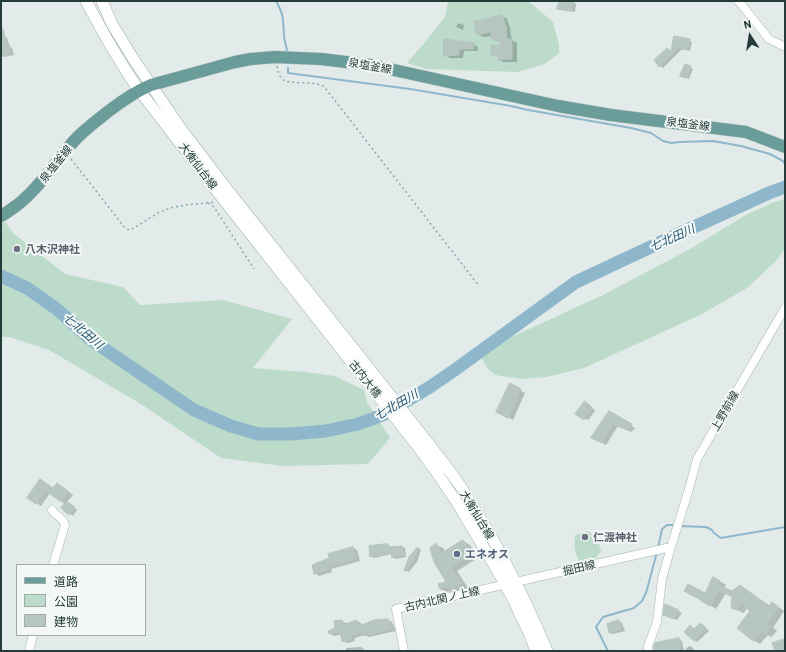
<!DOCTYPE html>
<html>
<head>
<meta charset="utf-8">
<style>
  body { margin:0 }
  #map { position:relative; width:786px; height:652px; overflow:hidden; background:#e2ebe9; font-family:Barlow,"Noto Sans JP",sans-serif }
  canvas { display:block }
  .frame { position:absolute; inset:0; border:2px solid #243b39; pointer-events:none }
  .legend { position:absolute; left:16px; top:564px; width:130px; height:72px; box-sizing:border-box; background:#f3f8f6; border:1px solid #a0acaa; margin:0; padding:5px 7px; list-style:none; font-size:12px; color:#243b39 }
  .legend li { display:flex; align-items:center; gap:8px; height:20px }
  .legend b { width:20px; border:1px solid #a0acaa }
  .north { position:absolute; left:730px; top:16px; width:40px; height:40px; -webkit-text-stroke:3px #f3f8f6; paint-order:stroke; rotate:348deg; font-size:11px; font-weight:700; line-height:16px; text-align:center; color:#243b39 }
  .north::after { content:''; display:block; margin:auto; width:14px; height:18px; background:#243b39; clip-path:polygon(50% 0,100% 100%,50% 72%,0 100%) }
</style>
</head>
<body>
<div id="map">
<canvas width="786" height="652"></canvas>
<div class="frame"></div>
<ul class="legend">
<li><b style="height:5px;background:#6a9d9a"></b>道路</li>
<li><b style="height:11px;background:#bddbcb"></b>公園</li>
<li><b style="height:11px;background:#b8c6c2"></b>建物</li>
</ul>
<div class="north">N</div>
</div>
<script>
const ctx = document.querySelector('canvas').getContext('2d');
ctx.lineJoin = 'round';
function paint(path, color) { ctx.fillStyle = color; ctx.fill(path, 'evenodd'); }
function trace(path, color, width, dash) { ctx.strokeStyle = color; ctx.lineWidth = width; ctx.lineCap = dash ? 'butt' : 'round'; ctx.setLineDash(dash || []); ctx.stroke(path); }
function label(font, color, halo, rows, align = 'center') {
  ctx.font = font + ' Barlow,"Noto Sans JP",sans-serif'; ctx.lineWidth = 4; ctx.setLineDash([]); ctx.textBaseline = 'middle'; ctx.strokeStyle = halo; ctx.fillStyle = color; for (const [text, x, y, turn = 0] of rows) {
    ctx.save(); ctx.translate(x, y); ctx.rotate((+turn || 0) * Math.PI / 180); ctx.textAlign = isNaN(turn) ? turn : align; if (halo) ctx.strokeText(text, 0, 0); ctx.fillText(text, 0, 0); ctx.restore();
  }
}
paint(new Path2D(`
  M448,1h80l25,21 6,22v9l-14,11 -28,8 -91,-3 -19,-6 19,-22 19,-24z
  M785,199v50l-9,12 -29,27 -47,27 -116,53 -37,9 -26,2 -26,-4 -8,-7 -7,-13v-3l23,-11 102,-47 85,-45 56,-34 28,-13z
  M1,216l12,17 52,41 58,13 17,18 83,-5 69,19 -39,49 52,4 30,4 29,14 3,12 23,36 -22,26 -85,2 -62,-8 -80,-54 -92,-54 -39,-13h-9z
  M588,531c9,6 11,10 13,21l-6,6 -15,4c-6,-10 -6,-16 -5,-27z`), '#bddbcb');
paint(new Path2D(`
  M560,1l13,1 3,2 -1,8 -14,-2 -3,-2z
  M502,16l5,3 4,12h-1l2,9 5,3v19h-14l-5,-3 1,-2 -7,-3 9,-6 1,-5 -10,-4v-3l-8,1 -7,-3z
  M458,23l6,2 -1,5 -7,-3z
  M4,36l3,2 3,9 2,1 2,7 -10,2 -3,-2v-18z
  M445,40l28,4 5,3v4h-14l-1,7h-13l-5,-3z
  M689,40l3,2 -2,9 -8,-2 -19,19 -3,-2 -5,-6 16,-8z
  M690,67l3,2 -4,10 -8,-3z
  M510,385l15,8 -12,27 -15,-9z
  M586,402l3,2 6,7 -7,9 -12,-7z
  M609,412l26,16 -4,4 -13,-6 -12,19 -14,-7z
  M44,482l10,7 8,-2 11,8 -6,7 10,8 -4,6 -11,-8 3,-4 -15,-11 -9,13 -13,-9z
  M463,541l7,4 8,13 -21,13 11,17 -10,5 -3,-2 -8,1 -7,-3 8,-6 -12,-38 7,3 2,4z
  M388,545l3,2v1l11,-1 3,1 1,9 -10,2 -3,-2 -1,-3 -18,4 -3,-2z
  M353,548l4,2 3,11 -29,8 1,3 -13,4 -4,-3z
  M418,548l3,2 -4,12 -8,10 -4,-2 5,-13z
  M714,578l12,7 -2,4 8,3 8,-6 30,20 9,1 5,4 -11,17 4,3 -6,6 -3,-2 -8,9 -7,-4 -1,-29 -5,-4 -3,6 -12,-5 1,-11 -7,-4 -10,16 -14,-9z
  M666,605l16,8 -5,7 -9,-4z
  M388,620l4,2 4,9 -27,6 -5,-2 -9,3v3l-8,2 -4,-2 -1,-7 -8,2 -4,-3 6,-4 6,-8 4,2v2l11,-4 4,2 1,3z
  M619,621l3,2 3,8 -12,3 -3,-1 -1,-8z
  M690,626l4,3 10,-3 5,5 -12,11 -3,-2z
  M679,639l3,2 2,10 5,-5 3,1 3,4h-40z
  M361,647l5,4h-20v-3z`), '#0003');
trace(new Path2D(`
  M276,1c8,14 7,18 8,34 0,5 2,10 3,15
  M288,68v5l122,16 101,17 17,4 103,18 20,5 12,8 8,2 9,-1 33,-1 28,5 29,8 13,7 2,3
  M679,526l27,1 6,3 2,3 7,5 64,-11
  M658,548l4,-19 5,-4h8
  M608,651l-12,-24 7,-10 31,-9 8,-7 4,-8 11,-41`), '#8fb7cc', 2);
trace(new Path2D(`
  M1,276l26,12 31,22 32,29 104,71 37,16 27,8h33l35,-3 32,-7 25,-9 47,-28 26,-18 120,-87 96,-45 97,-44 16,-6`), '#8fb7cc', 13);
const building = new Path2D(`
  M559,1h15l-2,10 -15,-2z
  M502,15l5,14h-1l1,10h5v20l-15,1 1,-5h-7v-10l9,1 1,-4 -10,-3v-7l-13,3 -2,-1 -2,-12z
  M3,29l4,16h2l2,9 -10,2v-26z
  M674,36l16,3 -3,11 -9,-2 -19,19 -5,-7 13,-12 4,3z
  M444,39l30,4 -1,6h-14v6l-15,1z
  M685,64l6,2 -5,12 -6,-2z
  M510,383l11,6 -13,29 -12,-6z
  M585,401l7,8 -8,11 -9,-6z
  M609,411l23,13 -5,6 -14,-6 -11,19 -11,-5z
  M40,479l13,9 4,-5 12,9 -8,10 -15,-11 -10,13 -9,-6z
  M66,501l9,6 -6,8 -8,-7z
  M463,540l9,14 -21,13 11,17 -11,6 -2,-3 -9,2 -2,-5 8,-2 -12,-20 -4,-14 6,-5 5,10z
  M388,544l1,3 13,-1 2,9 -12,3 -1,-5 -21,4 -1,-11z
  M353,547l3,12 -29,8 1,3 -14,4 -2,-9 17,-7 -1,-4z
  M418,547l-4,13 -9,11 -1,-1 5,-13z
  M713,577l7,4 -2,4 14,6 8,-6 29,21 3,-4 7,5 -12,17 4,3 -6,7 -4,-2 -8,9 -16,-13 13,-17 -9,-7 -4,6 -6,-2 1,-11 -13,-7 -9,16 -9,-5v-1l-17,-9 4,-7 17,9z
  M665,604l14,6 -5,9 -11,-4z
  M388,619l4,10 -28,7 -1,-4 -12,4v3l-9,3 -2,-11 -11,3 -1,-3 7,-3 -1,-7 8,-1 1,5 14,-5 2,6 15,-6z
  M619,620l3,9 -13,4 -2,-9z
  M701,623l5,5 -12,13 -10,-9 6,-7 3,4z
  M679,638l2,13h-27v-5l1,-3z
  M785,639v11l-10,1 -3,-8z`);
paint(building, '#b8c6c2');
trace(building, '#b5c4c1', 1);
const street = new Path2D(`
  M738,1l3,3 28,35 16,8
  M52,510c4,7 10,6 13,15l-12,40
  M29,651l4,-16
  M404,651l-8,-42 275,-62
  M648,651v-5l9,-24 5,-43 9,-32 18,-58 8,-30 88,-151`);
const secondary = new Path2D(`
  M86,1c16,30 33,61 53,89l84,109 193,245 19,26 21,31 40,67 16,29 17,36 7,18
  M102,1l10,23 22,36 47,69 49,64 187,236c15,19 30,38 44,58 15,23 29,47 42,71 16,30 31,61 44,93`);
const primary = new Path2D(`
  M1,216c6,-3 10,-7 15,-10 23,-18 38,-42 57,-64 8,-9 18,-17 27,-24 16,-13 32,-25 51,-33l84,-23 16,-3 24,-2 46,2 50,6 187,41 53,9 135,17 39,15`);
trace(street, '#a5b3b1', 9);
trace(secondary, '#a2b6b3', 12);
trace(primary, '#c2c8c8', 13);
trace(new Path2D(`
  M277,66c1,5 2,10 5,13 7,6 29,2 39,6 1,0 5,3 5,4l153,197
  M71,159l54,69 4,2 5,-2 24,-15 12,-5 16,-3 29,-3
  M208,203l6,4 40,62`), '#85aca8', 1.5, [2, 3]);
trace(street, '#fff', 8);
trace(secondary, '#fff', 11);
trace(primary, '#6a9d9a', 12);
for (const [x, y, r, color] of [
  [17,249,4,"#6b7280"],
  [585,537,4,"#6b7280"],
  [457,554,4,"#5c6f8a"]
]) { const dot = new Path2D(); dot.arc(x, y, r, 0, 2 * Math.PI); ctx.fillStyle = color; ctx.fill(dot); trace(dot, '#f3f8f6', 1.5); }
label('11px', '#243b39', '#f3f8f6', [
  ["泉塩釜線",370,66,10],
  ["泉塩釜線",688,124,7],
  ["泉塩釜線",56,164,-51],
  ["大衡仙台線",198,166,53],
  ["古内大橋",365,379,52],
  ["上野前線",725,411,-60],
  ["大衡仙台線",477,515,59],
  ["掘田線",579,568,-13],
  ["古内北関ノ上線",442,599,-13]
]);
label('bold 11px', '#5b616d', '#f3f8f6', [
  ["八木沢神社",25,249],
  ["仁渡神社",593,537]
], 'left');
label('bold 11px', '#4e5e75', '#f3f8f6', [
  ["エネオス",465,554]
], 'left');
label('italic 12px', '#235572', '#f3f8f6', [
  ["七北田川",672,238,-24],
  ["七北田川",83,331,40],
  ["七北田川",396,405,-30]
]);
</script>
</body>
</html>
